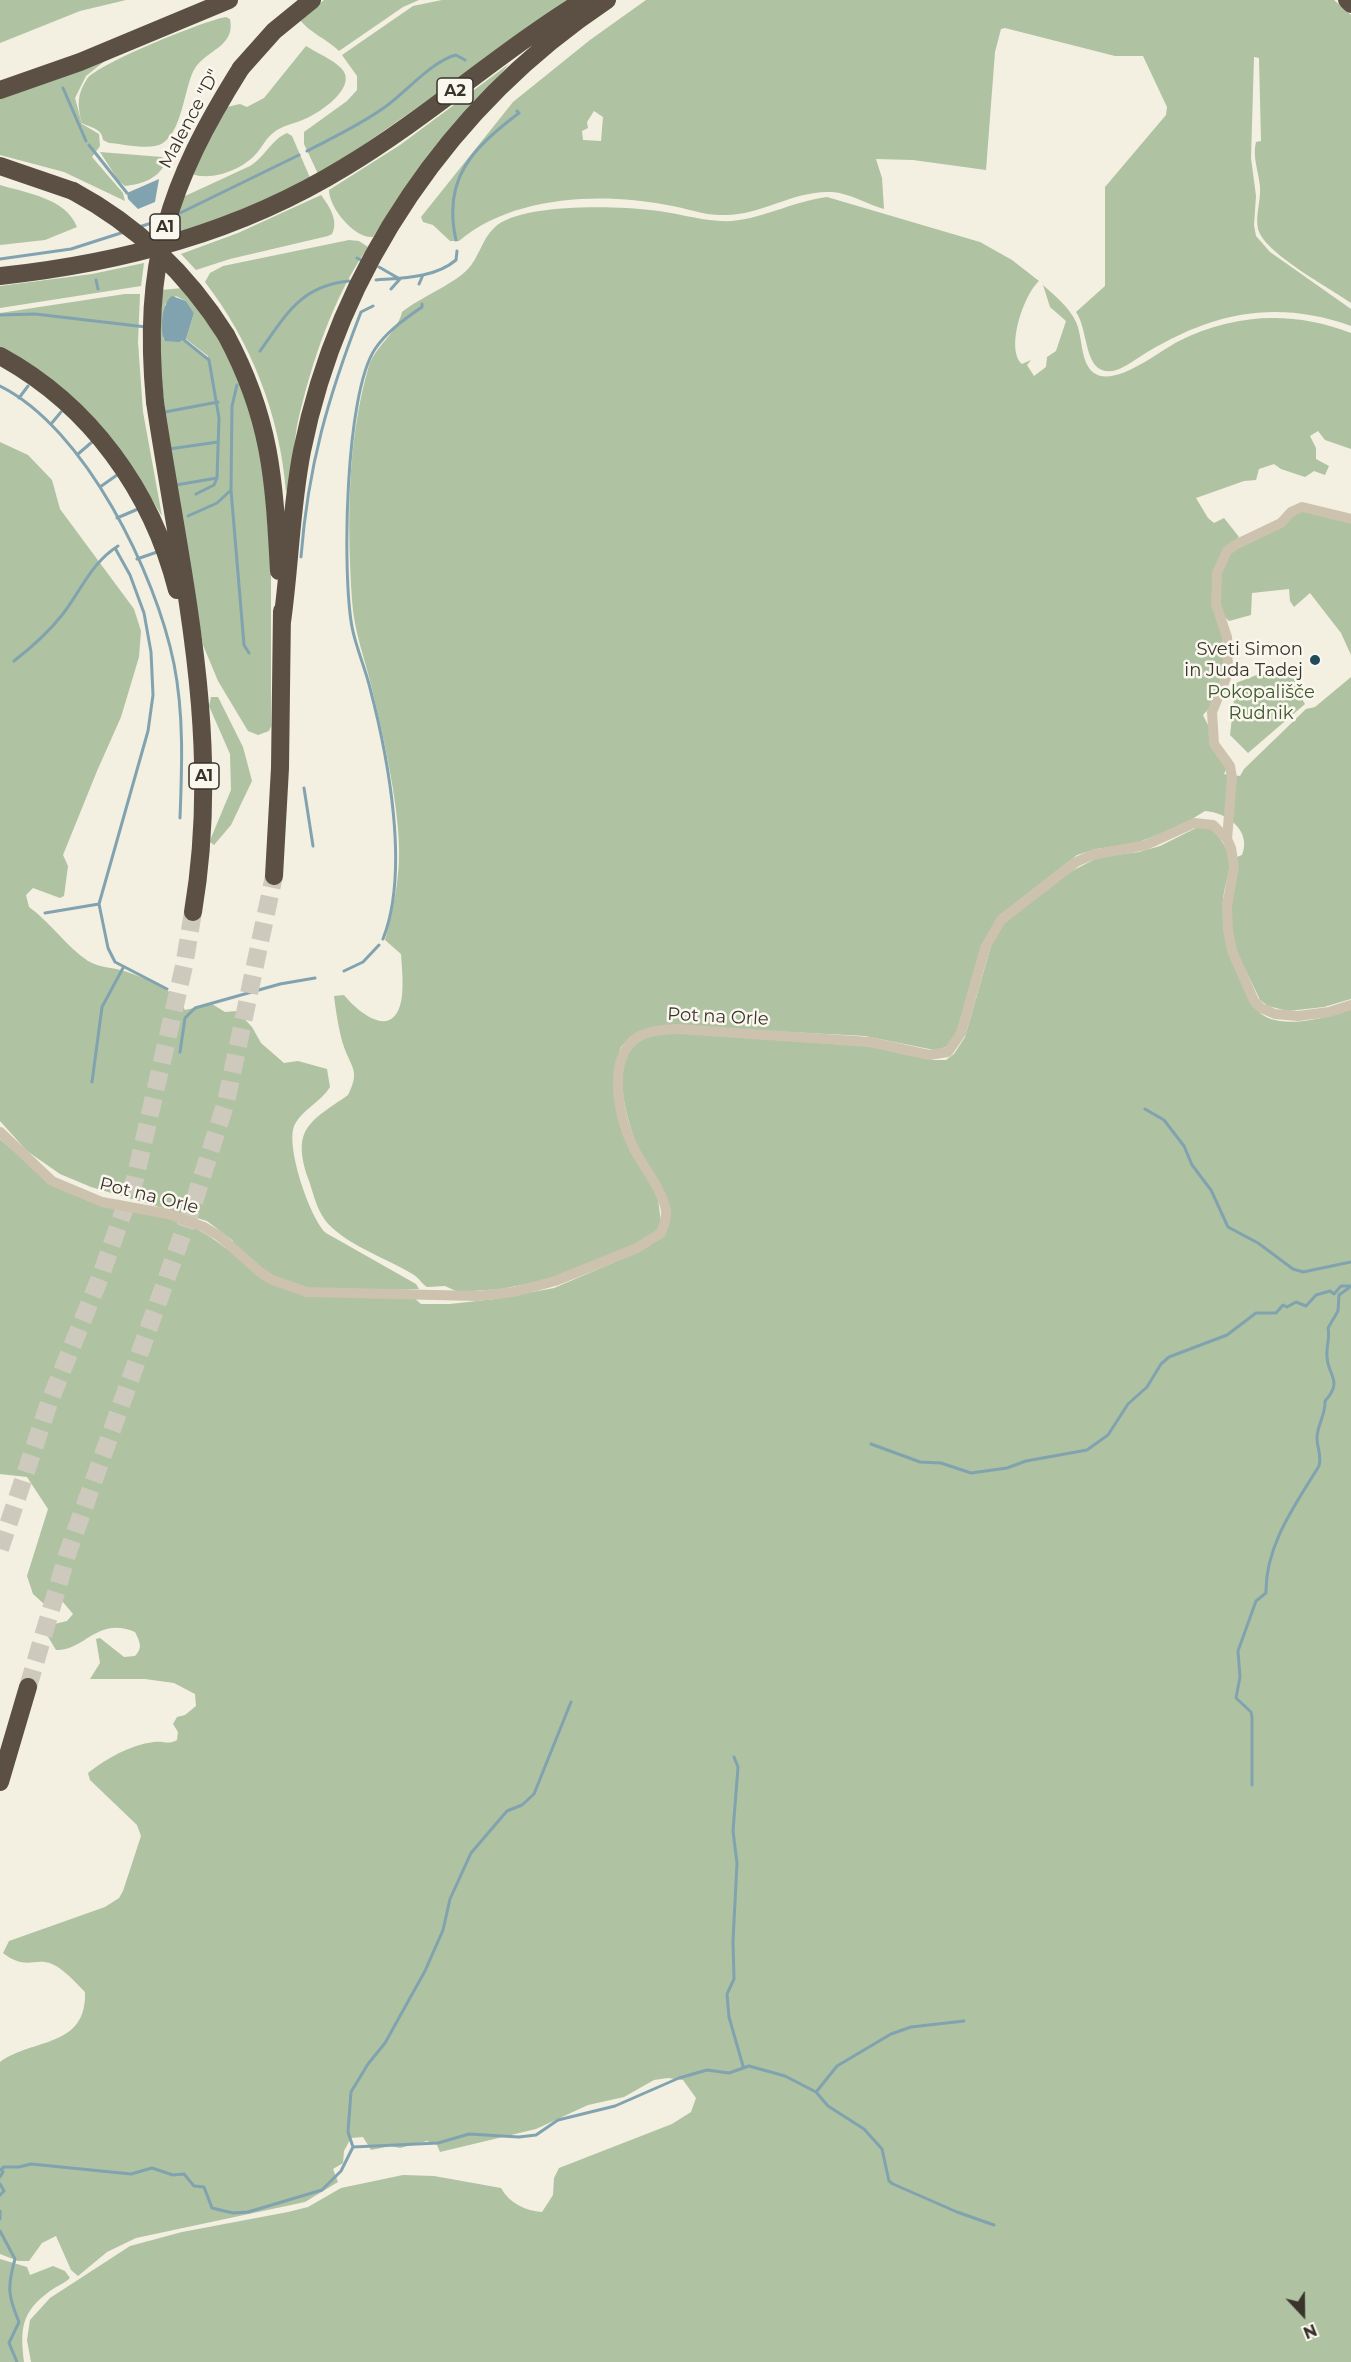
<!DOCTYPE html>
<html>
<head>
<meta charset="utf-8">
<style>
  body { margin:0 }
  #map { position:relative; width:1351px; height:2362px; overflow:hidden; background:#f3efe1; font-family:Montserrat,sans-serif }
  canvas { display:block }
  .north { position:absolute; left:1273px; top:2284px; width:60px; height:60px; -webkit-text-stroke:4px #faf8ee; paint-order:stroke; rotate:158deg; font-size:16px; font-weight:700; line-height:24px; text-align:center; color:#3a332b }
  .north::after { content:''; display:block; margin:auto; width:21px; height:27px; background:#3a332b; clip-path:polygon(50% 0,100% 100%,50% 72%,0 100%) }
</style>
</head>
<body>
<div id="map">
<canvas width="1351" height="2362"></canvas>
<div class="north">N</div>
</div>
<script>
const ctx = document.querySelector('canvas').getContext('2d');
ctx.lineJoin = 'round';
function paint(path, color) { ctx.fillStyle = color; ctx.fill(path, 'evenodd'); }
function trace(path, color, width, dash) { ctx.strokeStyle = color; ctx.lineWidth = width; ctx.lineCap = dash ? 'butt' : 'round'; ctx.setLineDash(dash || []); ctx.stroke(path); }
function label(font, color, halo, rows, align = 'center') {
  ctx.font = font + ' Montserrat,sans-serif'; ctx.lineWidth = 5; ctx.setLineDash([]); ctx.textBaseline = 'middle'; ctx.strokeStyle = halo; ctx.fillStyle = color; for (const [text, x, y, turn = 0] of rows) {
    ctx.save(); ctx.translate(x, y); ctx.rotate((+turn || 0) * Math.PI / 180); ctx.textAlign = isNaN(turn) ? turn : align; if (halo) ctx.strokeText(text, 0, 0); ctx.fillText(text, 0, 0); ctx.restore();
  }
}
paint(new Path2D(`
  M0,0h126l-46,11 -80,32z
  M324,0h95l-16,7 -64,44c-12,-12 -29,-18 -39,-31z
  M442,0h129l-252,176 -15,-32v-12l43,-31 10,-11v-14l-15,-21 71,-49z
  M646,0h688l17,15v288c-21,-15 -87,-50 -93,-74 -3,-13 3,-28 2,-42 -1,-14 -8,-31 -4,-45l5,-1 -2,-83 -5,-1 -3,101 5,38 -2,29 2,11 14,16 81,57v17c-78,-28 -144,-12 -213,32 -11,7 -28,20 -41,9 -12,-11 -11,-41 -21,-55l29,-26v-99l61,-72 1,-8 -24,-51h-28l-110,-28 -4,1 -6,23 -9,118 -73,-10 -37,-1 6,19 2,31c-17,-5 -35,-16 -52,-17 -38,-2 -70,23 -107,23 -20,1 -38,-7 -58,-10 -67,-13 -155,-9 -208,36h-9l-17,-16 -10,-3 -2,-5 92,-115 77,-62zM594,111l9,6 -2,24 -18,-1 -1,-9 6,-3 -1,-6z
  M226,17l4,2c5,25 -17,29 -32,45 -14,15 -13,64 -35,79 -12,8 -39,1 -54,0l-6,-3c-1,-12 -12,-12 -21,-17 -5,-17 -5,-29 5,-44 10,-15 119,-59 139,-62z
  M306,46c11,7 26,13 35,22 18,18 -20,44 -34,50 -12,6 -25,7 -34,15 -8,6 -11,15 -18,22 -14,15 -43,26 -63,19l35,-67 13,-3 7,3 17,-9z
  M106,60l-20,16 -11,22 7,26 17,10 1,12 -8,11 31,36 2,8 -61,-29 -64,-17v-56z
  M509,64l-105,126 -31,47c-18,2 -44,-29 -44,-47l71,-45z
  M287,133l5,3 19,44 -141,59 13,-42 67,-31c15,-9 21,-26 37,-33z
  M100,152l62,5 4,4c-6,17 -23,23 -41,25l-7,-6z
  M0,185c26,8 66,13 77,42l-32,13 -45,5z
  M321,195c8,11 18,25 11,39l-4,2 -98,23 -34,11 -15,-16 57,-21z
  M827,197l153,45 32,18 27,21c-15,13 -34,68 -17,83l9,-4 -4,5 7,11 12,-9 1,-10 9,-6 10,-30 -16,-14 -7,-22c12,11 26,22 33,37 7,15 4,41 18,51 21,15 65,-22 85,-32 57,-28 114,-30 172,-8v116l-26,-9 -7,-9 -8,5 6,12v11l13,7 -4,9 -11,-4 -9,6 -24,-8 -7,-5 -15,5 -3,11 -12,1 -48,17 12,20 6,5 10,-5 15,19 -18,16v74l4,38 -11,38 -11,12 25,51 -4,8 16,2 4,-7 62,-60 9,-2 36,-30v322l-27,8 -36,4 -20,-5 -8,-6 -25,-52 -5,-25 7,-66 5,-2c10,-24 -15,-43 -37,-44l-26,16 -43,16 -40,6 -19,6 -77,60 -44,120 -9,12 -13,3 -69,-14 -191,-10 -43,10 -10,11 -2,6v62l39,84 3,23 -3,8 -22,14 -83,35 -52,10 -43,3 -13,-6 -18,1c-5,-3 -8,-9 -13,-12 -25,-16 -71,-31 -89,-55 -9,-12 -12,-28 -17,-42 -17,-50 3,-57 40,-83 12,-24 4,-26 -4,-48 -5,-15 -8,-35 -10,-51l10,-1c13,16 48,46 57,7 3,-14 1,-33 0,-48l-16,-14c7,-26 13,-53 14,-80 2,-46 -15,-121 -26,-167 -7,-32 -19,-60 -21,-93 -5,-76 -5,-157 16,-231 6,-23 29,-35 34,-57 19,-15 50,-27 65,-42 12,-12 15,-31 27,-42 25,-25 121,-22 156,-18 24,2 47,10 71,11 34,2 71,-20 106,-24z
  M349,240l10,1 9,6c-35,51 -56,114 -70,174 -4,17 -5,59 -12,71 -6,-77 -35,-150 -81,-210l5,-9 13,-7z
  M144,263l-3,23 -141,22v-22l92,-12z
  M183,288l23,31 28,46 28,84 9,120v157l-2,5 -11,4 -10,-4 -30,-50 -15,-36 -35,-201 -9,-92 2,-62zM176,296l10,5 8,12 -8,26 22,17 -1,3 -24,-18 -20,-2 2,-35z
  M125,294h15l-2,48 5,70 19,104 -16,-26 -146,-142v-35z
  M0,442l28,13 24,25 8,29 74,100 7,22 -2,26 -18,60 -24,54 -34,84 5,11 -4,30 -4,2 -27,-10 -7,7 3,12c21,15 39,41 59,54 12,7 24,6 36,10 21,7 53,19 61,39l27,-6 13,8 12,-1 15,16 9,16 23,20 14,-2 29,8 3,18c-9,15 -27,22 -35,37 -11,19 15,95 31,109l90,51 3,5 -28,1 23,8 7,6h29l45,-5 59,-11 82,-35 34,-31c-16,-35 -77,-152 -31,-180 10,-7 23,-8 35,-9l189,13 42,6 29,8h12l8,-6 11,-17 27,-95 13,-22 65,-48 29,-15 40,-5 21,-6 40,-20 8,-1c39,39 13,46 15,88 0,15 11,34 16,48 5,14 9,34 17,47 15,25 74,10 95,1v1353h-1320l-4,-22 3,-20 20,-22 80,-52 52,-14 106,-20 20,-5 33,-19 62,-13 31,1 67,12c8,15 25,23 41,24l11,-17 1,-17 5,-10 113,-44 19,-12 5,-14 -13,-18 -15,-2 -14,2 -30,17 -36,8 -52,24 -96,23 -3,-7 -10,-4 -27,7 -9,-2 -20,4 -8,-13 -12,1 -7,13 -1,12 -10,6 5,13 -33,20 -169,36 -29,14 -29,24 -7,-6 -15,-34 -14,7 -13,18h-11l-18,-7v-192c33,-24 87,-14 85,-70 -9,-9 -21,-23 -33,-28 -18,-7 -26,7 -49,-11l6,-12 96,-34 14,-9 4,-7 18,-55 -4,-11 -47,-45 -2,-7c19,-15 42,-28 66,-31 9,-1 15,3 23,-2l1,-8 -5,-8 4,-7 8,-2 11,-9 -1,-12 -21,-11 -29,-4h-55l10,-16 -4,-24 4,-1 24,19 11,-1c8,-8 5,-14 0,-24 -38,-16 -50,19 -79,18l-12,-20 2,-4 21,-5 6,-7 -10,-12 -20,1 -10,-9 -6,-18 21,-67 -21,-32 -27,-3v-335c25,23 56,44 89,57 45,18 98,18 136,52l8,-7 -26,-20 -116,-34 -31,-13 -33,-23 -27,-30z
  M1301,511l50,10v134l-10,-22 -31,-40 -16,14 -4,-6 -1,-12 -37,4 -1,22 -22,6c-19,-16 -9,-56 5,-72z
  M1285,664l18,29 -3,3 5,8 -57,49 -18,-18 6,-52z
  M211,697h7l25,50 9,34 -21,44 -17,20 -4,-3 1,-4 20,-48 -1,-36 -21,-48z
  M0,2259l27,8 3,8 23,-9 12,5 5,7c-5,5 -13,8 -20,13 -29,21 -30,38 -26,71h-24z`), '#afc2a1');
paint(new Path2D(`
  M159,179l-4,23 -17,7 -10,-10 -1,-6z
  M172,296l14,5 8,12 -8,26 -7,3 -14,-1c-6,-9 -3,-39 7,-45z`), '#81a3b0');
trace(new Path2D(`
  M63,88l23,53
  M89,145l38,48
  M307,151c27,-14 53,-26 78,-44 21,-15 47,-46 71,-52l9,5
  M176,215l123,-60
  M139,227l22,-7
  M456,240c-14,-62 17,-92 63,-127l-2,-2
  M357,258l4,2
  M0,259l71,-10 53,-17
  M379,267l19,11
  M96,280l2,9
  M376,280c26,-2 59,-2 80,-20l1,-9
  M419,284l4,-9
  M391,289l9,-10
  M0,315l35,-1 111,13
  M184,340l25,20 10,58 -2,60 -3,7 -18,9
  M260,351c26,-36 40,-65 89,-70
  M237,385l-5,21 -1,84 13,155 5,8
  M0,386c85,42 156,188 174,278 10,50 8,103 6,154
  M19,398l9,-12
  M165,412l53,-10
  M51,424l10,-12
  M169,449l49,-7
  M78,454l14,-12
  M176,485l41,-7
  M100,487l17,-12
  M188,516l29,-13 13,-12
  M117,518l21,-9
  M115,548l15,27 14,38 7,39 2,43 -5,36 -49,173 9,44 7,14 52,27
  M301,557c7,-91 27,-160 60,-245l12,-6
  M137,559l20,-7
  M14,661c18,-14 34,-28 48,-46 19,-24 29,-52 56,-69
  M304,788l9,58
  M45,913l54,-9
  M383,939c27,-68 5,-182 -13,-251 -5,-21 -14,-40 -18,-61 -10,-55 -7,-233 23,-278 12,-18 30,-30 47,-42v-3
  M344,971l19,-9 16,-17
  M180,1052l5,-34 10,-10 85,-24 35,-6
  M92,1082l10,-75 21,-39
  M1145,1109l19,11 20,26 8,19 19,25 17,37 30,16 35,26 10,3 48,-10
  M871,1444l49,18 21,1 30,10 36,-5 19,-7 61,-11 21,-15 20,-31 19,-17 14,-23 8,-7 58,-22 29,-22h20l7,-8 4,2 9,-5 10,4 10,-11 14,-4 4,3 7,-8h10
  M734,1757l4,10 -5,64 4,32 -4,78 1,38 -7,15 2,23 14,49
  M1252,1785v-68l-1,-5 -15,-14 4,-21 -2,-26 18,-50 10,-8c-1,-47 29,-88 53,-127 3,-12 -2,-17 -2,-28 0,-13 9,-24 8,-37 20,-22 0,-26 2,-49 0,-9 3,-15 1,-24l10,-17 1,-16 11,-8
  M817,2091l20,-25 54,-32 20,-7 53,-6
  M353,2147l-5,-15 3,-40 17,-28 17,-21 40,-72 18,-41 7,-31 21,-46 36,-42 15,-6 12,-11 37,-92
  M0,2169l3,3 -3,5
  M2,2170l1,-3h16l12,-3 100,10 21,-6 21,7 11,-1 10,12 10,1 8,21 21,5 15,-1 74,-22 19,-19 12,-24 85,-4 31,-9 50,3 17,-2 22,-15 57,-14 64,-28 28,-8 22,3 20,-7 36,10 31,16 12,14 36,23 18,20 7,32 4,3 64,28 37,13
  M0,2184l4,7 -4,4
  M0,2211v8
  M0,2231l15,28c-8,28 -7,37 4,63l-10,21 8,19`), '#81a3b0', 3);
trace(new Path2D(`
  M0,1549l49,-146 52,-128 34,-96 49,-213 9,-54
  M28,1687l40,-135 124,-344 34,-106 48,-226`), '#cec9bd', 18, [18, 9]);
trace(new Path2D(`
  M1227,839l5,-61 -2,-12 -16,-22 -2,-32 16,-39 -1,-36 -11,-33 1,-31 10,-22 8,-6 46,-22 10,-11 11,-5 49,12
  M0,1132l52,49 50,21 66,12 36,13 15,9 41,36 12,8 35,12 170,4 37,-4 41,-11 82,-33 24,-15c3,-9 7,-18 4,-27 -6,-21 -21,-38 -31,-57 -14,-28 -28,-85 0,-109 11,-10 29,-10 44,-11l192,13 59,13 19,-3 13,-19 24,-85 16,-28 75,-58 16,-7 54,-10 48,-22 19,2 14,14 4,9 3,19 -7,39 1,24 4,21 22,50 7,7 14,6 23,2 31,-4 22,-7`), '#ccc2ad', 10);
trace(new Path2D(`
  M1347,0l4,4
  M241,68l33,-37 38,-31
  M0,90l80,-28 149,-62
  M0,166l73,25
  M0,276c122,-13 239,-44 345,-109 83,-50 156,-116 239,-167
  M226,335c45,84 48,144 53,236
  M0,356c90,49 152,135 177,234
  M155,402c26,173 68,334 38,510
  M282,622c8,-57 9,-115 20,-171 37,-184 149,-347 305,-451
  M274,876l6,-108 2,-157
  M0,1782l28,-95`), '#5b5043', 18);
trace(new Path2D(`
  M73,191c65,35 114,82 153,144
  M155,402c-13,-138 13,-218 86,-334`), '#5b5043', 18);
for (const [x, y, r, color] of [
  [1315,660,6,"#214a5b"]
]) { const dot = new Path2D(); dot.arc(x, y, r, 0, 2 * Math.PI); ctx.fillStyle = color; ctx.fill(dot); trace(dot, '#faf8ee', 2); }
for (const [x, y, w] of [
  [455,91,36],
  [165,227,30],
  [204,776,30]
]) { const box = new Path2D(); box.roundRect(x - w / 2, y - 13, w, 26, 4.5); ctx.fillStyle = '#faf8ee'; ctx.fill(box); trace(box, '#3a332b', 1.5); }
label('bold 16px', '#3a332b', null, [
  ["A2",455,91],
  ["A1",165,227],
  ["A1",204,776]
]);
label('18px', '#3a332b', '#faf8ee', [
  ["Malence \"D\"",190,119,-62],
  ["Pot na Orle",718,1017,3],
  ["Pot na Orle",149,1196,14]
]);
label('18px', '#3a332b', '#faf8ee', [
  ["Sveti Simon",1303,650],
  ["in Juda Tadej",1303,671]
], 'right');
label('18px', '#40582f', '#faf8ee', [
  ["Pokopališče",1261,693],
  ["Rudnik",1261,714]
]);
</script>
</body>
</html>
